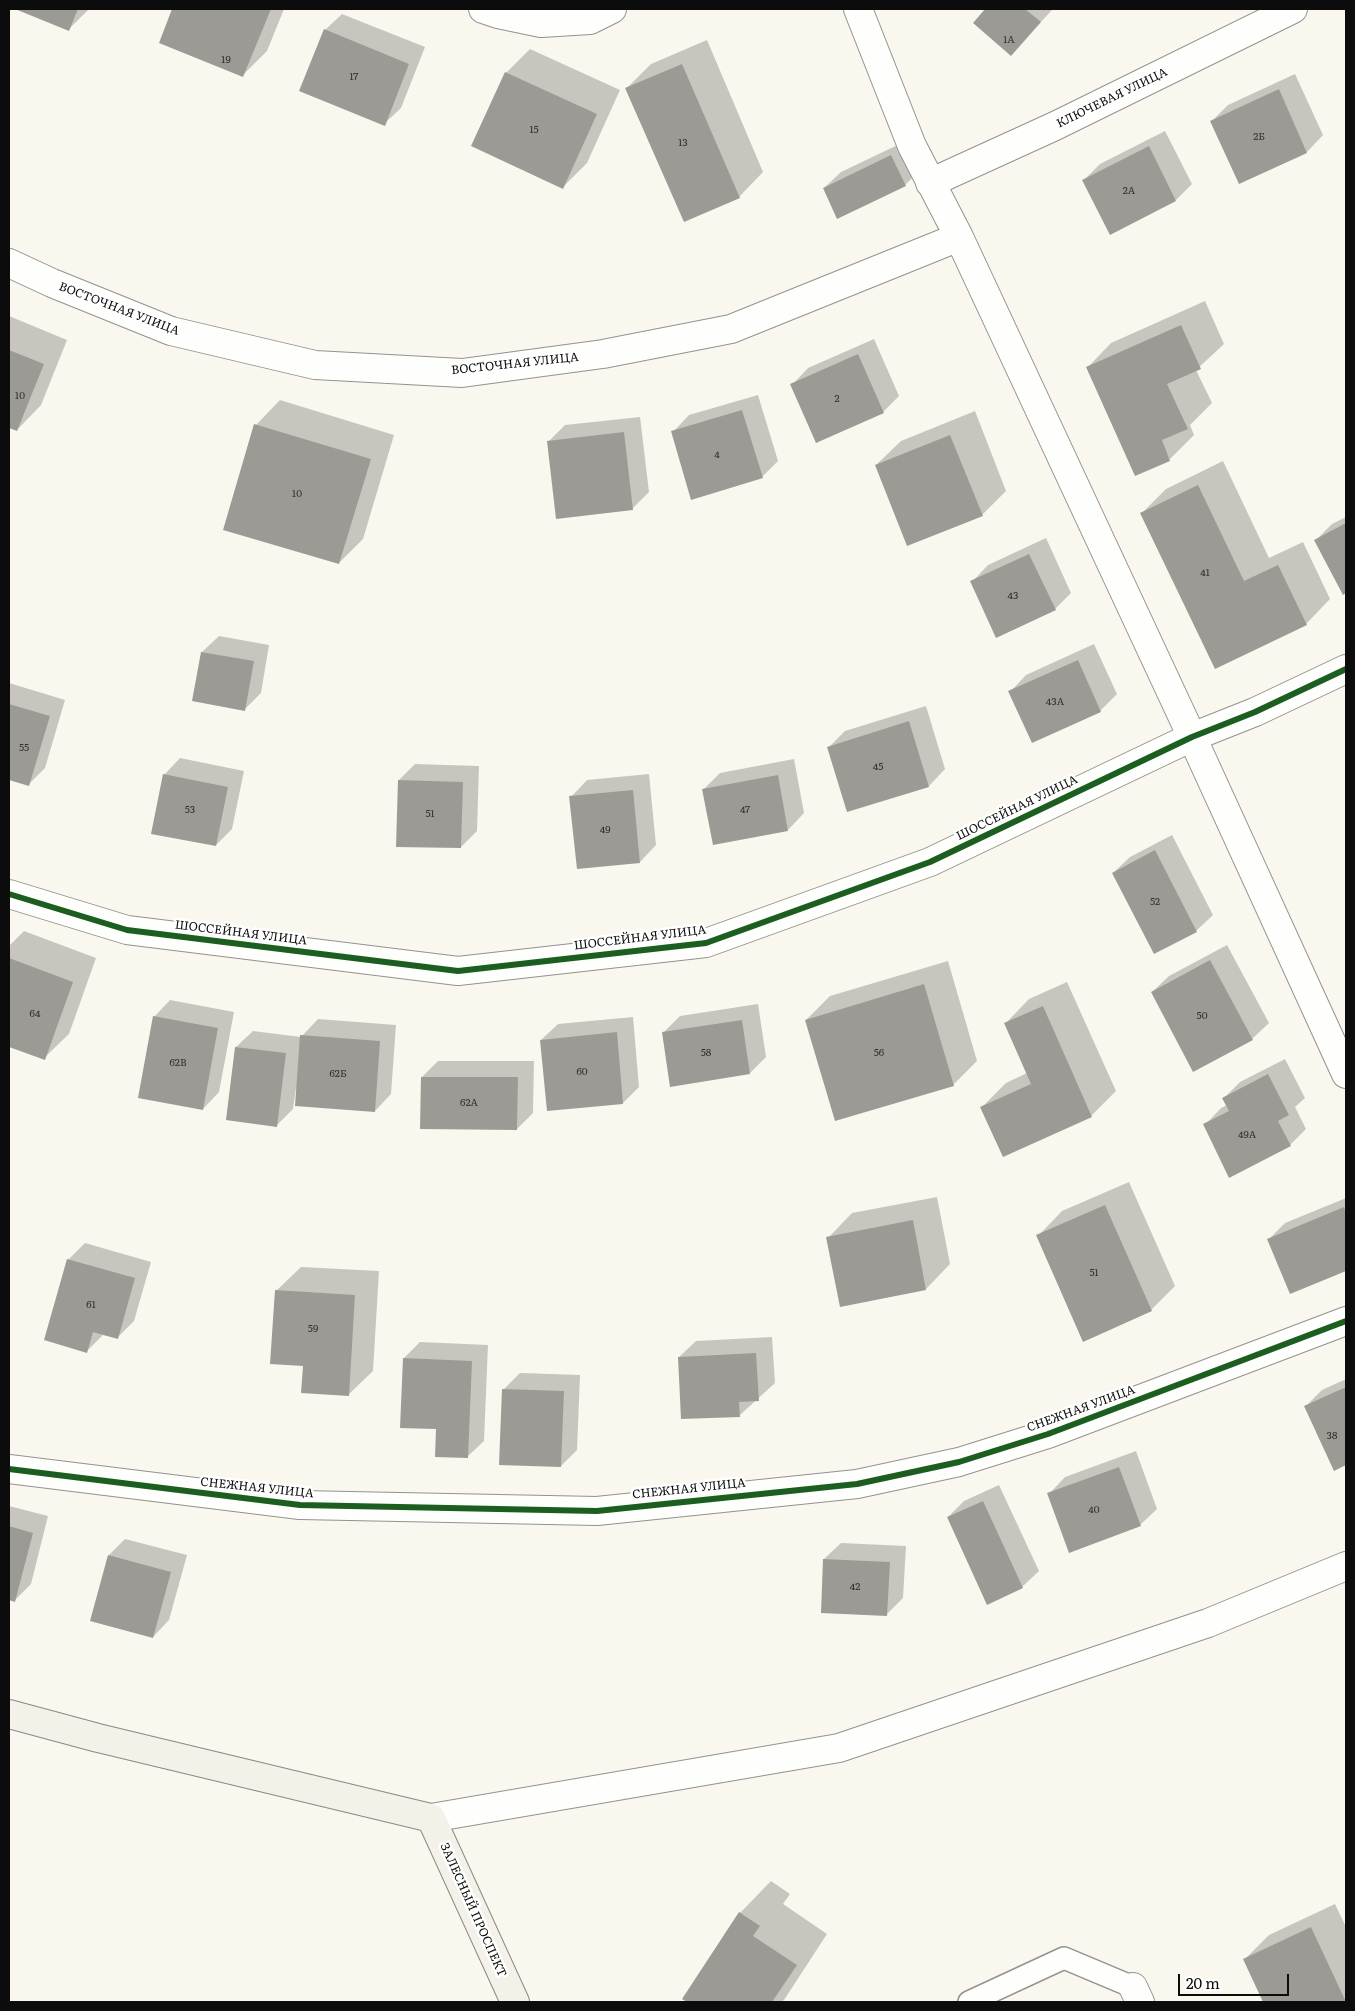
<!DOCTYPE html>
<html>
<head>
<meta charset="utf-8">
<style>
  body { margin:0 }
  #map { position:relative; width:1355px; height:2011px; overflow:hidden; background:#faf7ef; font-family:Literata,serif }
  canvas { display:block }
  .frame { position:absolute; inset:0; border:10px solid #0c0c0c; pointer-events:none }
  .scale { position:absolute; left:1178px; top:1974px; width:111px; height:22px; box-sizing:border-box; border:2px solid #0c0c0c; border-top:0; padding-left:6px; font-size:15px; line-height:18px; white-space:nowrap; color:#0c0c0c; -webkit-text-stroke:4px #fff; paint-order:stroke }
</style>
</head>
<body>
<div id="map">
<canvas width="1355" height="2011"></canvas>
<div class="frame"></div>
<div class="scale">20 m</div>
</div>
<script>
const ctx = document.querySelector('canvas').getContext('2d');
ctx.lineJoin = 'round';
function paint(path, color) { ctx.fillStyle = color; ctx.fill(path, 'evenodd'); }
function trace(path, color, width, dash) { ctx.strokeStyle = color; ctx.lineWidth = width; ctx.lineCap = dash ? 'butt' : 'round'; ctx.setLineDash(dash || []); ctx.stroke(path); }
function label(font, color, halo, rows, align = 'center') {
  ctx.font = font + ' Literata,serif'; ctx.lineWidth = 5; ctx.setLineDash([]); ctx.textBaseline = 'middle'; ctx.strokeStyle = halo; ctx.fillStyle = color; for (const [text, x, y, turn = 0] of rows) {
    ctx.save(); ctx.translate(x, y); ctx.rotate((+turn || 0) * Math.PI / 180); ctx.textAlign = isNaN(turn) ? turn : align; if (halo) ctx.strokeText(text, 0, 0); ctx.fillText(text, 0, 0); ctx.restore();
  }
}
paint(new Path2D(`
  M18,9h71l-20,20z
  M173,9h111l-17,42 -24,24 -83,-33z
  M986,9h67l-42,45 -37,-31z
  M342,14l83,33 -24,61 -17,16 -59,-94z
  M707,40l56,132 -24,25 -112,-109 24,-24z
  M530,49l90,41 -33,73 -24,24 -57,-114z
  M1295,74l28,61 -16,17 -67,30 -28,-61 16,-16z
  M1165,131l27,53 -16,16 -92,-20 16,-16z
  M908,140l14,29 -17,16 -81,3 17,-16z
  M1205,301l19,43 -28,26 16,33 -22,22 4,10 -24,24 -35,16 -48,-107 24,-25z
  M9,316l58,24 -26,65 -24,25 -8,-4z
  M874,339l25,57 -16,16 -91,-27 16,-17z
  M758,395l20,66 -16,16 -89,-45 16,-17z
  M280,400l114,35 -31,104 -24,24 -83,-138z
  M975,411l31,80 -24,24 -106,-50 25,-24z
  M640,417l9,75 -17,17 -83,-68 16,-16z
  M1223,461l46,97 34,-16 27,57 -24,25 -164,-111 24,-24z
  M1346,517v75l-3,1 -27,-53 16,-16z
  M1046,538l25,55 -16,16 -83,-27 16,-17z
  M219,636l50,9 -8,48 -16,16 -51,-9 8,-48z
  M1094,644l23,50 -17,17 -90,-19 16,-17z
  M9,683l56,17 -20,68 -17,17 -19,-6z
  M926,706l19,63 -16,17 -81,25 -19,-64 16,-16z
  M180,758l64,13 -12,58 -16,16 -52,-70z
  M794,759l10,54 -16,17 -84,-41 16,-16z
  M415,764l64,2 -2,65 -16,16 -62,-67z
  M649,774l7,71 -16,17 -69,-65 16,-17z
  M1172,835l41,80 -17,16 -83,-58 17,-16z
  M24,931l72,27 -27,76 -25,24 -35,-13v-99z
  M1227,945l42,78 -17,16 -100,-47 17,-16z
  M948,961l29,100 -24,24 -147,-65 24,-24z
  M1067,982l49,109 -25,25 -88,40 -21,-49 24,-24 21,-10 -22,-49 24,-25z
  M170,1000l64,12 -15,80 -16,17 -49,-92z
  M758,1004l8,53 -16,16 -87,-40 17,-17z
  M633,1017l6,70 -16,16 -82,-63 17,-16z
  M318,1019l78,6 -5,69 -16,17 -79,-23 -3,21 -16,16 -41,-78 17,-16 48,6z
  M1285,1059l20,39 -10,9 11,22 -16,16 -85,-20 16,-17 6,-3 -3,-7 16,-16z
  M438,1061h96l-1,52 -16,16 -95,-52z
  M1129,1182l46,104 -24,24 -113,-74 24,-25z
  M937,1197l13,67 -24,25 -98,-51 24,-25z
  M1346,1198v72l-56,23 -21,-54 16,-16z
  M85,1243l66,19 -17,59 -17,17 -14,-3 -16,16 -19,-91z
  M301,1267l78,4 -6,100 -25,24 -44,-31 -28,-73z
  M772,1337l3,46 -35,32 -61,-58 17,-16z
  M420,1342l68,3 -4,96 -17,16 -30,-29 -33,-70z
  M520,1373l60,2 -3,75 -16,16 -57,-77z
  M1346,1379v85l-12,6 -28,-64 16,-16z
  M1136,1451l21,58 -17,16 -91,-31 16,-17z
  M999,1485l40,86 -17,16 -74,-70 16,-16z
  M9,1506l39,10 -17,68 -16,16 -6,-1z
  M125,1539l62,16 -18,65 -16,17 -44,-82z
  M841,1543l65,3 -3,52 -17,17 -62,-56z
  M771,1881l19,13 -7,10 44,30 -43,66 -3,2h-91l-6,-4 56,-85z
  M1335,1904l11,23v75h-81l-20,-43 24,-24z`), '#0003');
paint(new Path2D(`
  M15,9h63l-9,22z
  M172,9h99l-28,68 -84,-34z
  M985,9h40l16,13 -30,34 -38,-33z
  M324,29l85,35 -24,62 -86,-35z
  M682,64l58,134 -56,24 -59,-134z
  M505,72l92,42 -34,75 -92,-43z
  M1279,89l28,64 -68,31 -29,-63z
  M1149,146l27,55 -66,34 -28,-55z
  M891,155l15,31 -69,33 -14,-31z
  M1181,325l20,44 -34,15 21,45 -26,11 8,21 -35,15 -49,-109z
  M9,350l35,14 -27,67 -8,-3z
  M858,354l26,59 -68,30 -26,-59z
  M742,410l21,68 -72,22 -20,-69z
  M254,424l117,35 -32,105 -116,-34z
  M624,432l9,78 -77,9 -9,-78z
  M950,435l33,81 -76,30 -32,-81z
  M1198,485l46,96 34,-16 29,60 -92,44 -75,-156z
  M1346,523v70l-3,2 -29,-55z
  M1029,554l27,56 -60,28 -26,-57z
  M201,652l53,9 -9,50 -53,-10z
  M1078,660l23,52 -69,31 -24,-52z
  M9,704l41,12 -21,70 -20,-6z
  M909,721l20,66 -82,25 -20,-65z
  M163,774l65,13 -12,59 -65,-12z
  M778,775l10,56 -75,14 -11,-56z
  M398,780l65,2 -2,66 -65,-1z
  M633,790l7,73 -63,6 -8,-73z
  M1155,850l42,82 -43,22 -42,-81z
  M9,958l64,24 -28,78 -36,-13z
  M1210,960l43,80 -60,32 -42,-80z
  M924,984l30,102 -119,35 -30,-101z
  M1043,1006l49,111 -89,40 -23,-50 51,-23 -27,-61z
  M153,1016l65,12 -15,82 -65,-12z
  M742,1020l8,54 -80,13 -8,-55z
  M617,1032l6,72 -76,7 -7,-71z
  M300,1035l80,6 -5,71 -80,-6z
  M235,1047l51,6 -9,74 -51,-7z
  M1268,1074l21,41 -11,6 13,25 -62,32 -26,-54 26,-13 -7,-13z
  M421,1077h97l-1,53 -97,-1z
  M1105,1205l47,106 -69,31 -47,-107z
  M1344,1207l2,6v58l-56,23 -23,-55z
  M913,1220l13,70 -86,17 -14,-70z
  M67,1259l68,19 -17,61 -25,-7 -6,21 -43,-13z
  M275,1290l80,5 -6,101 -48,-3 2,-27 -33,-2z
  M756,1353l3,48 -20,1 1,15 -59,2 -3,-62z
  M403,1358l69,3 -4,97 -33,-1 1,-28 -36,-1z
  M1346,1387v78l-12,6 -30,-65z
  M502,1389l62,2 -3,76 -62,-2z
  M1119,1467l22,59 -72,27 -22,-60z
  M983,1501l40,87 -36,17 -40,-88z
  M9,1526l24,7 -18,69 -6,-2z
  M108,1555l63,17 -18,66 -63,-17z
  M823,1559l67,3 -3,54 -66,-3z
  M739,1912l21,14 -7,10 44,29 -25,37h-85l-5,-3z
  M1311,1927l35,75h-83l-20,-43z`), '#9c9a95');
const service = new Path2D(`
  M969,2002l95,-44 69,29`);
const minor = new Path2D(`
  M483,9l15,5 43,9 49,-3 22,-11
  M858,9l54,137 47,91 233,500 154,337
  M930,183l125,-57 238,-117
  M9,263l43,20 119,48 144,34 147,8 141,-19 128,-25 228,-92
  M9,894l118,36 331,41 248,-28 224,-81 262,-125 63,-25 91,-43
  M9,1469l291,36 297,6 260,-27 102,-22 89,-28 298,-113
  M1133,1987l7,15`);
const tertiary = new Path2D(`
  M431,1818l408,-70 369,-125 138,-57`);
const secondary = new Path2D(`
  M9,1714l89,24 333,80 84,184`);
trace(service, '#93928e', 24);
trace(minor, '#93928e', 30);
trace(tertiary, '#93928e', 30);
trace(secondary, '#8a8885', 30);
trace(service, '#fefefd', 21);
trace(minor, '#fefefd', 28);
trace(tertiary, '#fefefd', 28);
trace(secondary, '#f4f2e8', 28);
trace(new Path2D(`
  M9,894l118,36 331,41 248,-28 224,-81 262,-125 63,-25 91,-43
  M9,1469l291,36 297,6 260,-27 102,-22 89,-28 298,-113`), '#1b5e20', 6);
label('10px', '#30302e', null, [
  ["1А",1009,40],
  ["19",226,60],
  ["17",354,77],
  ["15",534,130],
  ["2Б",1259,137],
  ["13",683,143],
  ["2А",1129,191],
  ["10",20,396],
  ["2",837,399],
  ["4",717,455],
  ["10",297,494],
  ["41",1205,573],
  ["43",1013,596],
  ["43А",1055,702],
  ["55",24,748],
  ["45",878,767],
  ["53",190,810],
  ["47",745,810],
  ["51",430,814],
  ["49",605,830],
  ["52",1155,902],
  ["64",35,1014],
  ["50",1202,1016],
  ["58",706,1053],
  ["56",879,1053],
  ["62В",178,1063],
  ["60",582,1072],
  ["62Б",338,1074],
  ["62А",469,1103],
  ["49А",1247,1135],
  ["51",1094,1273],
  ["61",91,1305],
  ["59",313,1329],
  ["38",1332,1436],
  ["40",1094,1510],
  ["42",855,1587]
]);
label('12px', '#0c0c0c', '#fff', [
  ["КЛЮЧЕВАЯ УЛИЦА",1112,98,-26],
  ["ВОСТОЧНАЯ УЛИЦА",119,309,21],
  ["ВОСТОЧНАЯ УЛИЦА",515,364,-6],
  ["ШОССЕЙНАЯ УЛИЦА",1017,808,-26],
  ["ШОССЕЙНАЯ УЛИЦА",241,933,7],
  ["ШОССЕЙНАЯ УЛИЦА",640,938,-7],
  ["СНЕЖНАЯ УЛИЦА",1081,1409,-20],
  ["СНЕЖНАЯ УЛИЦА",257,1488,6],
  ["СНЕЖНАЯ УЛИЦА",689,1489,-6],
  ["ЗАЛЕСНЫЙ ПРОСПЕКТ",473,1910,66]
]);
</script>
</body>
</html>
